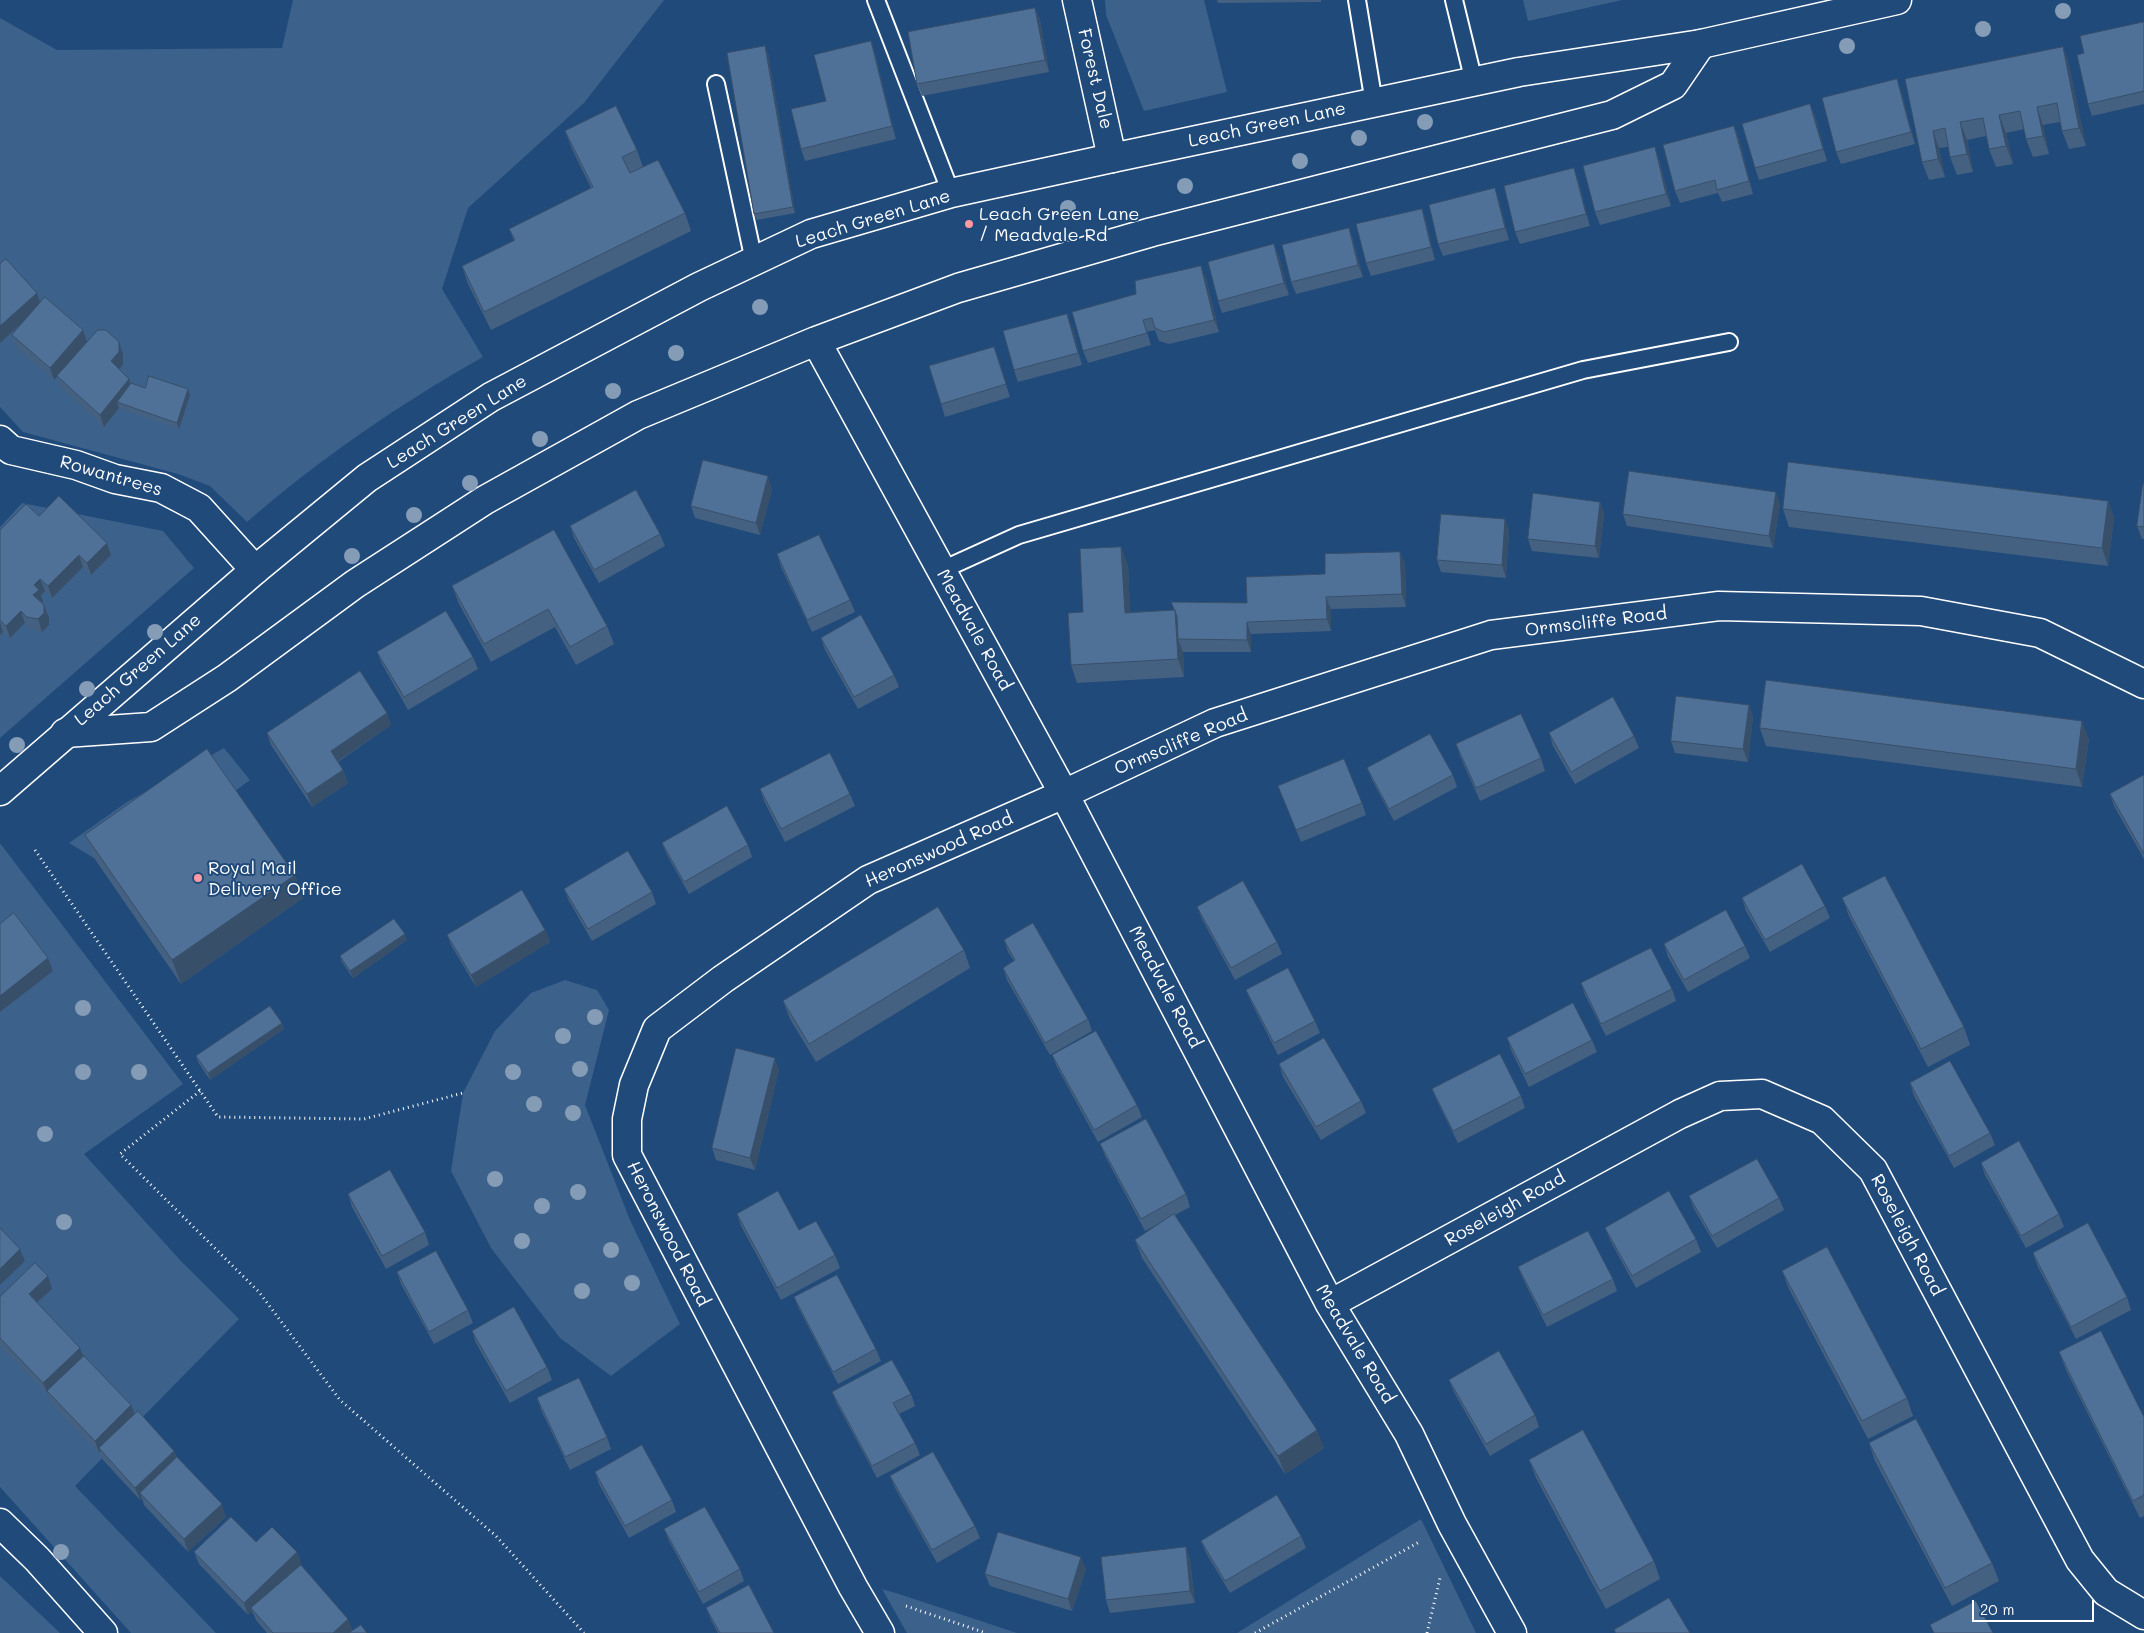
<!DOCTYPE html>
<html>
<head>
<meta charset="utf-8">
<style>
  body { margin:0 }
  #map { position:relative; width:2144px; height:1633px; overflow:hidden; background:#1f4a7a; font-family:Mali,sans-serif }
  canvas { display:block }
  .scale { position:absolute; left:1972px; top:1600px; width:122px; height:22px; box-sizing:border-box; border:2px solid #fff; border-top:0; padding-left:6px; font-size:15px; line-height:18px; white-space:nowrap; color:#fff; -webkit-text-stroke:4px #1f4a7a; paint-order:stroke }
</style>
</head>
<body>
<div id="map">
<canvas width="2144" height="1633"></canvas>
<div class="scale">20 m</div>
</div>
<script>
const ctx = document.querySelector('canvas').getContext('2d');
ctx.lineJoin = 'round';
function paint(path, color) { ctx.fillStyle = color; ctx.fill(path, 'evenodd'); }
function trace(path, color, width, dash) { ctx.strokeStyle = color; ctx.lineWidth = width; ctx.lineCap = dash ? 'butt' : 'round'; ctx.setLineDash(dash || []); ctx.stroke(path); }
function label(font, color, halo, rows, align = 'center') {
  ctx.font = font + ' Mali,sans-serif'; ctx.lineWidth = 4; ctx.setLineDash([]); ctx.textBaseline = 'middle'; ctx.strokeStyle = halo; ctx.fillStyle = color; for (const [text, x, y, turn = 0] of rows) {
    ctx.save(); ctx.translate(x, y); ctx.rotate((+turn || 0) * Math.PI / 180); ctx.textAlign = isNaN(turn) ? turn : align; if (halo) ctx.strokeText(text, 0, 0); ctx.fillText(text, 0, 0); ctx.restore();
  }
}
paint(new Path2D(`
  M293,0h371l-80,103 -116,105 -26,81 41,68c-82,46 -165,103 -236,165l-37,-36 -32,-12 -155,-42 -23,-25v-389l57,32 225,-2z
  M1105,0h99l23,92 -83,19 -38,-96z
  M1523,0h99l-94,21z
  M22,503l141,28 31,37 -194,170v-211z
  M224,748l26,32 -19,14 -137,64 -25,-15 58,-41z
  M0,843l183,241 -99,70 97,107 58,58 -164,167 141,147h-85l-131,-146z
  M565,980l32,10 12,20 -24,95 45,115 50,104 -69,52 -51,-38 -69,-90 -40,-77 12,-78 32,-62 36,-38z
  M1421,1519l55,114h-239z
  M0,1576l60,57h-60z
  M882,1589l17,5 118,39h-110z`), '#3c618b');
const service = new Path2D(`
  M876,0l75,193
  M1357,0l17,103
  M1454,0l20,82
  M716,84l38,177
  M942,570l77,-35 564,-165 146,-28`);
const minor = new Path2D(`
  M1077,0l35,158
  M816,341l248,453 266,510 79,130 43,90 60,109
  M0,440l11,10 65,15 39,14 46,9 38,20 56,62
  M65,733l86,-6 76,-49 128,-94 130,-84 153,-85 178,-74 142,-53 194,-56 460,-117 61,-30 28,-41
  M1330,1304l350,-190 40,-18 42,-2 60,26 51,50 207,390 26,32 38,23
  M880,1633l-27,-46 -226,-432v-36l7,-34 23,-56 66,-50 145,-99 196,-86 151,-71 276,-88 228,-29 202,5 119,22 104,51`);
const tertiary = new Path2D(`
  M0,791l255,-221 112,-92 124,-81 208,-110 112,-53 140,-41 161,-35 407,-86 182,-28 196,-44`);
const secondary = new Path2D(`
  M0,1523l37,36 66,74`);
trace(service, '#fff', 20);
trace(minor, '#fff', 31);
trace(tertiary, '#fff', 31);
trace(secondary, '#fff', 31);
trace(new Path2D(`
  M35,850l183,267 146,2 99,-26
  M200,1091l-80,63 139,138 81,108 156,136 88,97
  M906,1606l80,27
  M1255,1633l166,-92
  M1427,1633l13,-55`), '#fff', 3, [1, 4]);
trace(service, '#1f4a7a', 16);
trace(minor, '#1f4a7a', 28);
trace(tertiary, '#1f4a7a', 28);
trace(secondary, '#1f4a7a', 28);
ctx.fillStyle = '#859cb6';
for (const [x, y] of [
  [2063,11],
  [1983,29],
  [1847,46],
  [1425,122],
  [1359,138],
  [1300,161],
  [1185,186],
  [1068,208],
  [760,307],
  [676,353],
  [613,391],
  [540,439],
  [470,483],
  [414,515],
  [352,556],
  [155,632],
  [87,689],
  [17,745],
  [83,1008],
  [595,1017],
  [563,1036],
  [580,1069],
  [83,1072],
  [139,1072],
  [513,1072],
  [534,1104],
  [573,1113],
  [45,1134],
  [495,1179],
  [578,1192],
  [542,1206],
  [64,1222],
  [522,1241],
  [611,1250],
  [632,1283],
  [582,1291],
  [61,1552]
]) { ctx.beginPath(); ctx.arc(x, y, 8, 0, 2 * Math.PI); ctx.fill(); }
paint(new Path2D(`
  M1217,0h104v2l-103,1z
  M1035,8l5,12 9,52 -127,24 -5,-12z
  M2144,22v82l-52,12 -4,-12 -4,-51z
  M871,41l4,13 21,85 -91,22 -4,-12 25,-48z
  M2063,47l6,18 17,81 -17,3 -7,-18 -2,-9 -17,3 6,29 -16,3 -7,-18 -2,-10 -18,4 7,31 -17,3 -7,-18 -3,-13 -19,4 6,32 -16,3 -7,-18 -2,-10 -9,1 6,29 -16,3 -7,-18 -17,-83z
  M768,53l27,160 -38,7 -3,-6z
  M1897,79l4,12 14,53 -74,20 -5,-12z
  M1810,104l5,12 12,45 -68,19 -4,-12z
  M1734,126l5,13 14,55 -31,8 -4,-9 -38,10 -5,-12z
  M565,131l72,19 6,17 42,46 6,18 -200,99 -23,-46 -6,-18 52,-25 -5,-12 82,-41 -19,-39z
  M1659,159l12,47 -71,19 -5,-13z
  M1578,180l12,46 -70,18 -5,-12z
  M1499,200l10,40 -66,16 -5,-12z
  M1422,209l4,12 9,39 -64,16 -5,-13z
  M1349,228l4,12 10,37 -67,17 -5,-12z
  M1279,256l10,39 -67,18 -4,-12z
  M0,264l37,29 3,10 43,27 4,12 36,12v11l-4,4 10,10 1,4 15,5 45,7 -11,34 -60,-21 -15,19 -43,-39 -4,-12 -3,4 -38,-32 -4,-13 15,-17 -27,25z
  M1206,278l13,54 -50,12 -10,-3 -4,-11 -8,2 4,13 -63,18 -5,-12z
  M1072,326l10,39 -64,17 -4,-12z
  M994,347l16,50 -65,20 -4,-13z
  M2144,484v55h-2l-5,-13z
  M772,489l-12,46 -65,-17 -4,-12z
  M2108,501l6,17 -6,48 -319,-39 -6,-18z
  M1600,502l4,12 -5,44 -67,-7 -4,-12z
  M1780,504l-7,44 -146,-22 -4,-12z
  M39,516l68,27 4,12 -20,20 -8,-8 -31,31 -7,-7 -4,4 2,7 -1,1 2,2 5,13v7l-7,7 -11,-2 -6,-7 -15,15 -7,-6 -3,3v-105z
  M1505,519l4,12 -3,47 -65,-6 -4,-12z
  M570,526l90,8 5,12 -66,37 -25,-45z
  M554,530l53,96 7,18 -38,21 -21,-38 -64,35 -32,-58 -7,-18z
  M777,554l73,46 5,12 -43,20 -31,-65z
  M1405,564l1,43 -75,2v22l-80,3v18h-68l1,25 -107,6 -6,-18 12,-53 45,-47 2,47 44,-2 -3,-8 76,1 78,-29z
  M821,638l73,37 5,12 -41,22 -33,-59z
  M377,652l96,5 5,12 -70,41 -26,-46z
  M1749,705l4,12 -5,45 -73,-9 -4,-12z
  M387,713l4,12 -53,37 5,8 5,13 -36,24 -41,-62 -4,-12z
  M1760,728l329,11 -7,48 -316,-41z
  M1549,733l85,3 5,12 -64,36 -22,-38z
  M1456,744l85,14 4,13 -65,30 -20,-45z
  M1367,768l86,7 4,12 -63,34 -22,-41z
  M2144,775v84l-30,-53 -4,-12z
  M1278,786l84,17 4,12 -65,27z
  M760,789l90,5 5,12 -70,36 -21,-41z
  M85,835l210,40 8,23 -122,86 -87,-126z
  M662,843l86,2 4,12 -63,37 -22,-39z
  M564,889l88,3 4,12 -64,37 -23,-40z
  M1742,898l83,8 5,12 -60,34 -24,-41z
  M1842,898l122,129 6,18 -42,22 -79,-151z
  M1197,907l80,35 5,12 -47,26 -33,-61z
  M545,930l5,12 -74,45 -24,-40 -5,-12z
  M407,940l-54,38 -11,-16 -2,-6z
  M1004,940l84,79 4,12 -42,24 -43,-75 -4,-12 11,-7 -6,-9z
  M1664,944l81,2 5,12 -62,34 -20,-35z
  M964,950l6,18 -154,94 -26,-43 -7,-18z
  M1581,983l91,6 4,12 -70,35 -21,-41z
  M1246,990l69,31 5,12 -42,22 -27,-53z
  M282,1023l2,6 -74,51 -12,-18 -2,-6z
  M1507,1038l85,2 5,12 -68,35 -18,-37z
  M1052,1055l85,50 5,12 -44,25 -41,-75z
  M1279,1064l82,37 5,12 -45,27 -38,-63z
  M779,1070l-24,100 -39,-10 -4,-12z
  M1910,1083l80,50 5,12 -41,23 -40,-72z
  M1432,1089l89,7 4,12 -67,35 -21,-42z
  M1100,1144l86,50 4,13 -15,8 149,233 -39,26 -143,-216 -7,-18 27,-18 -17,9 -40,-75z
  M1981,1163l78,51 5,13 -38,21 -41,-73z
  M348,1194l77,38 4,13 -43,24 -34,-62z
  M1689,1196l90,2 5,12 -67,38 -23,-39z
  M737,1214l62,16 36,25 5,13 -59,32 -40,-74z
  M1605,1228l91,11 5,13 -65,36 -26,-48z
  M2033,1253l94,44 4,13 -55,29 -39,-74z
  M1518,1267l95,12 4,12 -70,36 -24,-48z
  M1782,1271l125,127 6,18 -45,23 -79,-150z
  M397,1272l71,38 5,13 -39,21 -33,-60z
  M52,1289l-15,14 98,111 39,37 3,7 49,59 -38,35 -44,-47 -2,-7 -2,2 -37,-40 -3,-8 -1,1 -48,-50 -3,-8 -48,-49v-49z
  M794,1297l82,52 5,12 -43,23 -39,-75z
  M472,1331l75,36 5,13 -42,23 -34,-60z
  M2059,1352l85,65v99l-4,2 -74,-148z
  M1449,1380l86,35 4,12 -49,29 -36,-64z
  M832,1392l79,2 4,12 -16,8 16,29 5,12 -43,23 -40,-74z
  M537,1398l70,39 4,12 -41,21 -29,-60z
  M1869,1443l123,120 7,18 -47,25 -77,-145z
  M1529,1460l125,101 6,18 -54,30 -70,-131z
  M595,1472l77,28 4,12 -47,26 -30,-54z
  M890,1476l85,50 5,12 -43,25 -42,-75z
  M664,1529l76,40 4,12 -41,23 -34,-63z
  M1301,1536l5,12 -76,45 -24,-40 -5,-12z
  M256,1542l41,10 4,12 -5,5 52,50 4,12 15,2h-100l-11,-13 -4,-9 -4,4 -49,-51 -5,-12z
  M1186,1547l4,13 5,43 -85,10 -4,-13z
  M1086,1569l-14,42 -82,-25 -5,-12z
  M706,1608l68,25h-56l-7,-13z`), '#456182');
paint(new Path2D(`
  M1035,8l5,12 9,52 -4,-12z
  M871,41l4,13 21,85 -4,-13z
  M765,46l3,7 27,160 -2,-6z
  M2063,47l6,18 17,81 -7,-18z
  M1897,79l4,12 14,53 -4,-12z
  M1810,104l5,12 12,45 -4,-12z
  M2037,107l6,18 6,29 -6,-18z
  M1999,115l7,18 7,31 -7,-18z
  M1960,122l7,18 6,32 -6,-18z
  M1734,126l5,13 14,55 -4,-13z
  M1933,131l6,17 6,29 -7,-18z
  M1655,147l4,12 12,47 -5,-12z
  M1574,168l4,12 12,46 -4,-12z
  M1495,188l4,12 10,40 -4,-12z
  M1422,209l4,12 9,39 -4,-13z
  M1349,228l4,12 10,37 -5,-12z
  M1274,244l5,12 10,39 -5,-12z
  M1201,266l5,12 13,54 -5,-12z
  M37,293l4,12 -41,38v-17z
  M1067,314l5,12 10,39 -4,-12z
  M83,330l4,12 -33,38 -4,-12z
  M119,342l4,12v11l-8,8 -4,-12z
  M994,347l5,12 11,38 -4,-13z
  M129,379l4,12 -16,11 2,6 -15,19 -4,-12z
  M188,389l2,6 -11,34 -2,-6z
  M768,476l4,13 -12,46 -4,-12z
  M1776,492l4,12 -7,44 -4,-12z
  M2108,501l6,17 -6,48 -6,-18z
  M1600,502l4,12 -5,44 -4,-12z
  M1505,519l4,12 -3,47 -4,-13z
  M107,543l4,12 -20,20 -4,-12z
  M1121,547l7,18 3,66 -6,-18z
  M1400,552l5,12 1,43 -4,-13z
  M79,555l4,12 -31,31 -4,-12z
  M40,579l5,12 -4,4 2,7 -5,5 -5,-12 1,-10z
  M1326,597l5,12v22l-4,-12z
  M44,605l5,13v7l-7,7 -4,-13z
  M1175,610l7,18 -4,11 5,13 1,25 -6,-18z
  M21,611l4,12 -15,15 -4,-12z
  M0,622l3,10 -3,3z
  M1247,622l4,12v18l-4,-12z
  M1749,705l4,12 -5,45 -5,-13z
  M387,713l4,12 -56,38 -4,-12z
  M2082,721l7,18 -7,48 -6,-18z
  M343,770l5,13 -36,24 -5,-13z
  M295,875l8,23 -122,86 -9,-24z
  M545,930l5,12 -74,45 -5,-12z
  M405,934l2,6 -54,38 -3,-7z
  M48,958l5,13 -53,41v-16z
  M282,1023l2,6 -74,51 -2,-7z
  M775,1058l4,12 -24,100 -5,-12z
  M20,1249l5,12 -25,24v-16z
  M48,1276l4,13 -19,17 -4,-12z
  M80,1348l5,12 -38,31 1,4 -5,-12z
  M131,1405l5,12 -37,31 1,4 -1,1 -4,-12z
  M1317,1430l7,18 -39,26 -7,-18z
  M174,1451l5,13 -39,29 2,5 -2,2 -5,-12z
  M222,1504l4,13 -38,35 -4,-13z
  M1186,1547l4,13 5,43 -5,-12z
  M297,1552l4,12 -48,46 -2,-2 1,3 -4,4 -4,-12z
  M1081,1557l5,12 -14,42 -4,-12z
  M348,1619l5,13 -2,1h-18z`), '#384f6a');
const building = new Path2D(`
  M1035,8l10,52 -128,24 -9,-52z
  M2144,22v69l-56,13 -11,-49 7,-2 -4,-17z
  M871,41l21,85 -91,23 -10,-40 35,-8 -12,-46z
  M765,46l28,161 -39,7 -27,-161z
  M2063,47l16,81 -17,3 -5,-28 -20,4 6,29 -17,3 -6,-28 -21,4 7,31 -17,3 -6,-31 -23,4 7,32 -17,3 -5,-29 -12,3 5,28 -16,3 -17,-83z
  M1897,79l14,53 -75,20 -14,-54z
  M1810,104l13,45 -68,19 -13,-44z
  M616,106l21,44 -15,7 8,16 28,-13 27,53 -201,99 -22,-46 53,-26 -6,-11 84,-42 -28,-56z
  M1734,126l15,55 -32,9 -2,-10 -40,11 -12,-46z
  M1655,147l11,47 -71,18 -12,-46z
  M1574,168l12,46 -71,18 -11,-46z
  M1495,188l10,40 -67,16 -9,-39z
  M1422,209l9,38 -65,16 -10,-39z
  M1349,228l9,37 -67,17 -9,-37z
  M1274,244l10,39 -66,18 -10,-39z
  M6,259l31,34 -37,33v-62z
  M1201,266l13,54 -50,12 -9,-4 -3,-10 -9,2 4,13 -64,18 -11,-39 64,-18 -1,-13z
  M45,297l38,33 -33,38 -38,-33z
  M1067,314l11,39 -64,17 -11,-39z
  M98,330h8l13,12v10l-8,9 18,18 -29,36 -43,-39z
  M994,347l12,37 -65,20 -12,-38z
  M149,376l39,13 -11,34 -60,-21 14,-19 14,5z
  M703,460l65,16 -12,47 -65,-17z
  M1788,462l320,39 -6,47 -319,-39z
  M1629,471l147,21 -7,44 -146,-22z
  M2143,484h1v43l-7,-1z
  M636,490l24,44 -66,36 -24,-44z
  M1533,493l67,9 -5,44 -67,-7z
  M59,496l48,47 -20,20 -8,-8 -31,31 -8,-7 -6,6 5,5 -6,5 11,10v8l-6,6 -11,-2 -6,-6 -15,15 -6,-6v-90l26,-26 13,12z
  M1441,514l64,5 -3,46 -65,-5z
  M554,530l53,96 -37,21 -22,-38 -64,35 -32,-58z
  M819,535l31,65 -43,20 -30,-66z
  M1121,547l4,66 50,-3 3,49 -107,6 -3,-52 15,-1 -3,-63z
  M1400,552l2,42 -76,3 1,22 -80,3v18l-69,-1 -1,-23 -6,-14 76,1 -1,-26 79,-3v-20z
  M446,611l27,46 -69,40 -27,-45z
  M861,615l33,60 -40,22 -33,-59z
  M360,671l27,42 -56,38 12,19 -36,24 -40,-61z
  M1766,680l316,41 -6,48 -316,-41z
  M1676,696l73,9 -6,44 -72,-8z
  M1613,697l21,39 -63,36 -22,-39z
  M1521,714l20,44 -65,30 -20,-44z
  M1430,734l23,41 -64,34 -22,-41z
  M207,749l88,126 -123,85 -87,-125z
  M830,753l20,41 -69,35 -21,-40z
  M1344,759l18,44 -66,27 -18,-44z
  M2144,775v79l-34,-60z
  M727,806l21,39 -64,37 -22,-39z
  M628,851l24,41 -64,37 -24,-40z
  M1802,864l23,42 -60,34 -23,-42z
  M1885,876l79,151 -43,22 -79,-151z
  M1243,881l34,61 -46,26 -34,-61z
  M522,890l23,40 -74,45 -24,-40z
  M938,907l26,43 -155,94 -26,-43z
  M1726,910l19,36 -61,34 -20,-36z
  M14,913l34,45 -48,38v-72z
  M394,919l11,15 -55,37 -10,-15z
  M1033,923l55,96 -43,24 -42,-75 12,-8 -11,-20z
  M1651,948l21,41 -71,35 -20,-41z
  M1288,968l27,53 -41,22 -28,-53z
  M1573,1003l19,37 -67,34 -18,-36z
  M270,1006l12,17 -74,50 -12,-17z
  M1096,1031l41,74 -43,25 -42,-75z
  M1324,1038l37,63 -45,26 -37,-63z
  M736,1048l39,10 -25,100 -38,-10z
  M1500,1054l21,42 -68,35 -21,-42z
  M1950,1061l40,72 -41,23 -39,-73z
  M1146,1119l40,75 -45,25 -41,-75z
  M2019,1141l40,73 -38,22 -40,-73z
  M1757,1159l22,39 -67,38 -23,-40z
  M390,1170l35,62 -43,24 -34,-62z
  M778,1191l21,39 17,-9 19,34 -58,33 -40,-74z
  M1669,1191l27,48 -64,37 -27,-48z
  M1174,1214l143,216 -39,26 -143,-216z
  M2088,1223l39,74 -56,30 -38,-74z
  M0,1228l20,21 -20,20z
  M1588,1231l25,48 -70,36 -25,-48z
  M1827,1247l80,151 -45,23 -80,-150z
  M436,1251l32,59 -39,22 -32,-60z
  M35,1263l13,13 -19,18 51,54 -37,35 -43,-45v-41z
  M837,1275l39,74 -43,23 -39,-75z
  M514,1307l33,60 -41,24 -34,-60z
  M2101,1331l43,86v78l-11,6 -74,-149z
  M1499,1351l36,64 -49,29 -37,-64z
  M84,1356l47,49 -36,36 -48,-50z
  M892,1360l19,34 -18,9 22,40 -43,23 -40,-74z
  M579,1378l28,59 -42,20 -28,-59z
  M138,1411l36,40 -39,37 -36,-40z
  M1916,1419l76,144 -47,25 -76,-145z
  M1583,1430l71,131 -54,30 -71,-131z
  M642,1445l30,55 -47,26 -30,-54z
  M933,1452l42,74 -43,24 -42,-74z
  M177,1457l45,47 -38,35 -44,-46z
  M1277,1495l24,41 -76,45 -24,-40z
  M705,1507l35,62 -41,23 -35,-63z
  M231,1517l25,25 16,-15 25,25 -53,51 -50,-51z
  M998,1532l83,25 -13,42 -83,-25z
  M1186,1547l4,44 -84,9 -5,-43z
  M301,1565l47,54 -15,14h-60l-22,-25z
  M749,1585l25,48h-54l-14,-25z
  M1669,1598l21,35h-74l-2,-3z
  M1976,1601l17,32h-59l-4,-8z
  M361,1625l6,8h-18z`);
paint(building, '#507197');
trace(building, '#384f6a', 1);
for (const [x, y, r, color] of [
  [969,224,5,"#ff9aa2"],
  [198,878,5,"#ff9aa2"]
]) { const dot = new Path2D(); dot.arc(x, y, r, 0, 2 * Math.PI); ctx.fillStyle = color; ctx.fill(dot); trace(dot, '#1f4a7a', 2); }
label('18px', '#fff', '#1f4a7a', [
  ["Forest Dale",1095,79,77],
  ["Leach Green Lane",1267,125,-12],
  ["Leach Green Lane",873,219,-17],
  ["Leach Green Lane",457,422,-32],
  ["Rowantrees",111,476,16],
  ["Ormscliffe Road",1596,622,-7],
  ["Meadvale Road",974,630,61],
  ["Leach Green Lane",138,670,-41],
  ["Ormscliffe Road",1181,742,-23],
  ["Heronswood Road",939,850,-24],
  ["Meadvale Road",1165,987,62],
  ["Roseleigh Road",1505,1209,-29],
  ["Heronswood Road",668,1234,63],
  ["Roseleigh Road",1907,1235,62],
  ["Meadvale Road",1355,1344,59]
]);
label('18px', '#fff', '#1f4a7a', [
  ["Leach Green Lane",979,214],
  ["/ Meadvale Rd",979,235],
  ["Royal Mail",208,868],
  ["Delivery Office",208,889]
], 'left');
</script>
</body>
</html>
